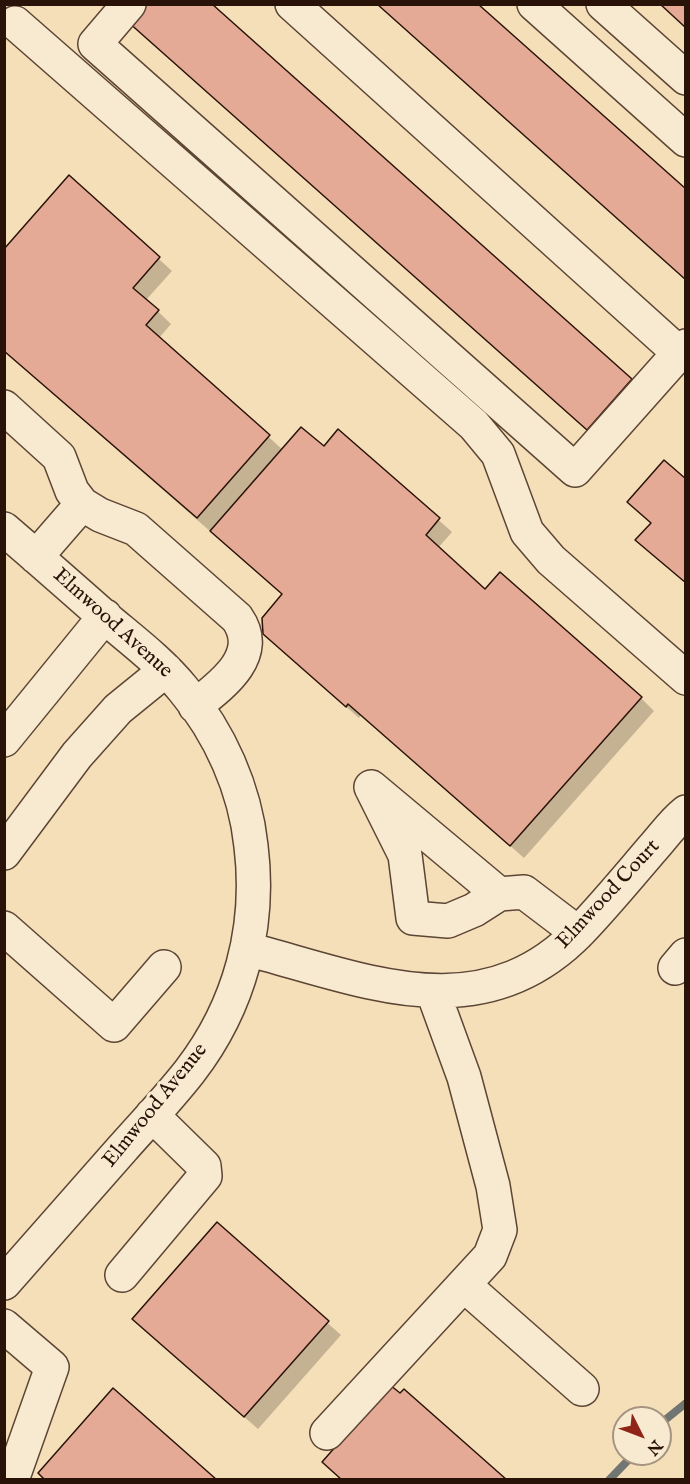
<!DOCTYPE html>
<html>
<head>
<meta charset="utf-8">
<style>
  body { margin:0 }
  #map { position:relative; width:690px; height:1484px; overflow:hidden; background:#f5dfb8; font-family:"IM FELL English",serif }
  canvas { display:block }
  .frame { position:absolute; inset:0; border:6px solid #291208; pointer-events:none }
  .north { position:absolute; left:612px; top:1406px; width:60px; height:60px; box-sizing:border-box; background:#f8ead1; border:2px solid #a59481; border-radius:50%; rotate:132deg; font-size:16px; font-weight:700; line-height:24px; text-align:center; color:#291208 }
  .north::after { content:''; display:block; margin:auto; width:21px; height:27px; background:#8f2418; clip-path:polygon(50% 0,100% 100%,50% 72%,0 100%) }
</style>
</head>
<body>
<div id="map">
<canvas width="690" height="1484"></canvas>
<div class="frame"></div>
<div class="north">N</div>
</div>
<script>
const ctx = document.querySelector('canvas').getContext('2d');
ctx.lineJoin = 'round';
function paint(path, color) { ctx.fillStyle = color; ctx.fill(path, 'evenodd'); }
function trace(path, color, width, dash) { ctx.strokeStyle = color; ctx.lineWidth = width; ctx.lineCap = dash ? 'butt' : 'round'; ctx.setLineDash(dash || []); ctx.stroke(path); }
function label(font, color, halo, rows, align = 'center') {
  ctx.font = font + ' "IM FELL English",serif'; ctx.lineWidth = 6; ctx.setLineDash([]); ctx.textBaseline = 'middle'; ctx.strokeStyle = halo; ctx.fillStyle = color; for (const [text, x, y, turn = 0] of rows) {
    ctx.save(); ctx.translate(x, y); ctx.rotate((+turn || 0) * Math.PI / 180); ctx.textAlign = isNaN(turn) ? turn : align; if (halo) ctx.strokeText(text, 0, 0); ctx.fillText(text, 0, 0); ctx.restore();
  }
}
paint(new Path2D(`
  M142,33l489,347 13,13 -44,48z
  M69,177l103,94 -26,29 25,24 -12,14 124,112 41,-2 15,-17 113,101 -14,16 47,43 156,107 13,13 -130,147 -163,-143 -2,3 -82,-72 6,-51 -279,-244z
  M217,1225l124,110 -83,94 -111,-97z`), '#0003');
trace(new Path2D(`
  M660,1424l26,-21
  M609,1480l25,-26`), '#727673', 8);
const building = new Path2D(`
  M142,4h70l420,375 -45,51 -460,-409z
  M377,4h101l208,185v91z
  M660,4h26v24z
  M69,175l91,82 -27,31 26,22 -13,15 124,110 -73,83 -193,-167v-102z
  M301,427l23,19 14,-17 102,89 -14,17 59,54 15,-17 142,125 -132,149 -162,-142 -2,3 -83,-73 -1,-16 20,-24 -72,-63z
  M664,460l22,19v104l-51,-43 16,-17 -24,-21z
  M217,1222l112,99 -85,96 -112,-98z
  M390,1385l10,8 4,-4 103,91h-165l-20,-18z
  M113,1388l104,92h-172l-7,-7z`);
paint(building, '#e5aa96');
trace(building, '#291208', 1.5);
const minor = new Path2D(`
  M129,4l-34,40 480,426 104,-117
  M292,4l387,349 7,-7
  M534,4l152,136
  M603,4l83,74
  M15,23l459,402 24,29 29,78 24,28 135,118
  M4,407l55,50 13,34 10,13 18,11 36,14 101,89c26,37 -15,67 -42,88
  M4,529c35,30 69,60 103,90 26,22 54,43 76,70 37,44 62,100 68,157 10,81 -11,160 -61,225 -21,27 -45,52 -68,78 -39,44 -78,89 -118,134
  M36,557l46,-53
  M4,740l101,-124
  M4,853l73,-98 41,-46 48,-39
  M499,894l-25,16 -26,11 -35,-3 -8,-63 -34,-68 128,107 25,-2 54,41
  M4,928l110,97 50,-58
  M247,949c118,31 234,84 333,-18 25,-26 48,-54 72,-82 11,-12 21,-27 34,-37
  M675,968l11,-13
  M122,1275l83,-99 -1,-10 -52,-51
  M464,1285l118,104
  M4,1326l48,41 -40,113
  M327,1433l163,-177 10,-26 -7,-44 -29,-109 -31,-85`);
trace(minor, '#5c4534', 36);
trace(minor, '#f8ead1', 33);
label('21px', '#291208', '#f8ead1', [
  ["Elmwood Avenue",112,624,42],
  ["Elmwood Court",609,895,-47],
  ["Elmwood Avenue",156,1106,-51]
]);
</script>
</body>
</html>
